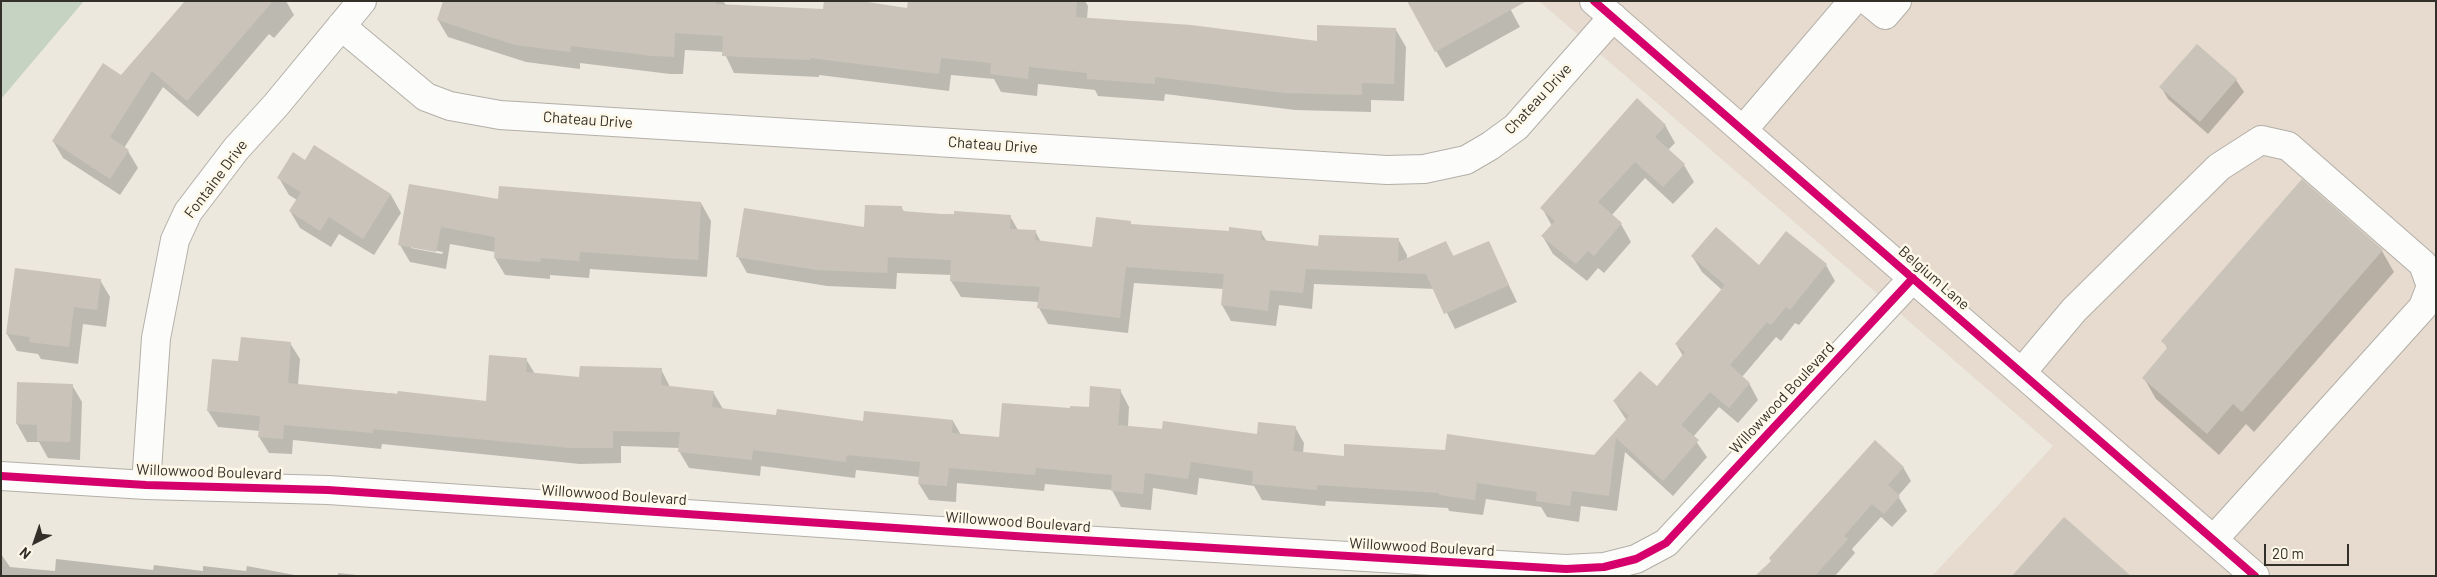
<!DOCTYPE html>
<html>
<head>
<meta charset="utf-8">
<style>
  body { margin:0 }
  #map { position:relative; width:2437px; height:577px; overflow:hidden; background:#ece8de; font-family:Barlow,sans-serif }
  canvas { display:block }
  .frame { position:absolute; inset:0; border:2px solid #323029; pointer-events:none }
  .north { position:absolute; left:10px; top:517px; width:50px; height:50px; -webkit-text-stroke:4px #fef8e9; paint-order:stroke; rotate:221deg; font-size:14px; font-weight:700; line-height:20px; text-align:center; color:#323029 }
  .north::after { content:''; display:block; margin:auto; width:18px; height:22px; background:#323029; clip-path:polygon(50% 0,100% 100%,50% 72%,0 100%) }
  .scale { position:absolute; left:2264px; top:544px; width:85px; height:22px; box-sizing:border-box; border:2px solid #323029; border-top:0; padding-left:6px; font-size:15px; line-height:18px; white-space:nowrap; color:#323029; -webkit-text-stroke:4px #fef8e9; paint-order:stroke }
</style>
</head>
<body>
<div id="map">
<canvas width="2437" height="577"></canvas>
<div class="frame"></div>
<div class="north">N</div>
<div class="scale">20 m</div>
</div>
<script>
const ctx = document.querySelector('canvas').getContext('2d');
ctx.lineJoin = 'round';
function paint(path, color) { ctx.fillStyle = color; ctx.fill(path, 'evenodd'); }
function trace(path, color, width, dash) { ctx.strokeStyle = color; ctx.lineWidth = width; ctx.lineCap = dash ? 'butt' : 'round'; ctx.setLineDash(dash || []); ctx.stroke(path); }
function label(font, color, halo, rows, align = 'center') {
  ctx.font = font + ' Barlow,sans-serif'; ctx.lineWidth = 5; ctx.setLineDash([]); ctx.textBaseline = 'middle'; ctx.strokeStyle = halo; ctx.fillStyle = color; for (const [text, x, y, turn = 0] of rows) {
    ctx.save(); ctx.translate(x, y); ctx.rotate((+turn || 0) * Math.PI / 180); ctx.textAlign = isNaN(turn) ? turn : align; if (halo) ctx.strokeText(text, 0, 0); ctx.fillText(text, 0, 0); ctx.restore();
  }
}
paint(new Path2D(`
  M1539,1h897v575h-504l121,-130z`), '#e6dbce');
paint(new Path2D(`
  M1,1h83l-83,98z`), '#c6d3c2');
paint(new Path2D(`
  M186,1h100l8,14 -20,23 -5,-4 -71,83 -35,-30 -39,61 4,3 10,17 -18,27 -57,-37 -10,-17 68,-64z
  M444,1h279l3,4 98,6 84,-2 1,-8h176l3,5 -1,13 231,23 78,-12 10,17 -2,54 -33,-1v12l-76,-2 -130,-16 -1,7 -66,-5 -3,-6 -57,-6 -1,12 -36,-4 -7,-13 -43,-4 -2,16 -130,-16v2l-85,-4 -10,-21 -39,-2 -2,24h-13l-90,-11v6l-54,-7 -78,-25 -10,-17z
  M1506,1l14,26 -74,41 -36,-63z
  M2197,46l39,34 8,12 -36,42 -40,-35 -7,-12z
  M1665,125l10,18 -7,7 16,15 10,17 -21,22 -28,-26 -34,38 10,8 10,18 -27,31 -6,-5 -11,13 -34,-27 -10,-17 9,-11 -10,-18z
  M314,147l77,48 10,18 -27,42 -35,-21 -8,13 -31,-19 -10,-17 7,-11 -8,-5 -10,-17 26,-17z
  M499,200l202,3 10,18 -4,56 -117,-8 -1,9 -39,-3v4l-45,-4 -10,-17v-6l-45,-8 -4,25 -36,-7 -10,-17zM411,246l32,6 -1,2 -31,-6z
  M901,207l4,6 105,3 8,14 17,1 6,11 52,6 37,-26 2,4 98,7 31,-1 6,10 52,6 79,-9 9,16v5l39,-17 8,14 34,-15 29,60 -62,27 -20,-40 -121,-5 -2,25 -33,-4 -3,21 -45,-5 -9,-16 2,-16 -90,-6 -6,50 -80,-9 -9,-16v-6l-78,-5 -10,-16 1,-6 -55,-2 -1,16 -69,-3 -80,-13 -9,-16 127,-29z
  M2382,251l12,21 -140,160 -8,-8 -27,31 -63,-56 -12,-21 24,-29 -5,-8z
  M1692,256l67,11 67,-2 9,16 -36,44 -4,-2 -14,18 -5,-4 -34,40 7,6 9,17 -20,23 -19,-16 -26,30 14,20 -34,39 -48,-44 -8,59 -36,-5 -2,16 -32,-5 -6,-10 -55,-8 -3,16 -34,-4 -1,-3 -122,-7 -1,5 -63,-6 -8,-14 -55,-8 -2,17 -44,-7 -2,22 -30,-3 -9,-17 -67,-6 -1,7 -87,-8 -1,19 -27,-2 -10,-16 1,-7 -64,-7 -1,8 -94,-12 -1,10 -71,-8 -10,-17 1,-3 -59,-2v17l-41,1 -198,-20 -1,5 -88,-9 -1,14 -23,-1 -10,-16 1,-6 -42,-4 -10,-16 32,-49 50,-19 10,16 -2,26 189,17 39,-43 9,15 46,4 80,-9 9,18 43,5 10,17 54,7 87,6 89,-1 8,14 39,3 71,-29 19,-1 30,-18 9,17 -1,20 130,8 37,-8 9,16 -1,10 42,4 101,-5 149,5 32,-36 -13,-20 43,-13 26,-32 -7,-12 46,-54 -20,-18z
  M100,280l10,17 -4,30 -23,-3 -5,40 -37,-5 -3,-5 -21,-3 -10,-17z
  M19,384l53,1 10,17 -2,58 -32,-2 -9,-16h-12l-10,-18z
  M1903,467l8,14 -13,15 9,15 -15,16 -11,-10 -29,32 3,4 -20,23h-79z
  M1,554l9,13 45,4 1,-12 97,11 1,-5 49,6v-5l43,5 1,-5 53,10h-299z
  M338,573l28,3h-28z`), '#0003');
paint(new Path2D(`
  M185,1h88l-86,100 -35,-30 -42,66 19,13 -19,29 -58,-38 51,-78 18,12z
  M443,1h273v3l107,5 1,-8h37l46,7 1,-7h169l-1,16 115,8 126,16v-16l79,3 -2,56 -32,-1v12l-77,-2 -130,-16v7l-68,-5v-6l-58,-6 -1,12 -38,-5 1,-11 -50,-5 -2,16 -129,-16v2l-88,-4 1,-20 -48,-3 -1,24 -34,-2 21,2 -90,-11 -1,6 -55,-7 -78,-25z
  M1407,1h120l-92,51z
  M2197,44l40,35 -37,43 -41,-35z
  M1637,98l29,27 -11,12 30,27 -22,23 -28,-25 -37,40 24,21 -28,33 -6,-5 -12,13 -35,-28 14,-15 -15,-13z
  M314,145l77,49 -28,45 -34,-22 -9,14 -31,-20 12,-19 -24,-14 16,-26 12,8z
  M2302,179l81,71 -141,162 -9,-8 -26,30 -65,-56 26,-31 -7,-6z
  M409,184l89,15 1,-13 202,16 -3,58 -118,-8 -1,9 -38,-3 -1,4 -46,-4 1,-21 -54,-10 -5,25 -38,-7z
  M865,205l37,1v5l52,4v-4l57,4 -1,14 26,1 -1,10 57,7 4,-30 35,4v3l98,7v-4l33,4 -1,9 57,6 1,-11 80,3 -1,24 48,-21 7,15 36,-15 20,44 -65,29 -18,-40 -120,-5 -3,24 -33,-3 -2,21 -47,-6 3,-31 -98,-7 -6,51 -83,-10 3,-21 -90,-6 1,-21 -63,-3 -1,16 -70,-3 -81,-13 8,-49 120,19z
  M1716,227l43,38 27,-34 41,33 -37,46 -4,-3 -15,18 -4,-3 -37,43 20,18 -21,25 -19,-16 -29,33 18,15 -36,41 -47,-43 -7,58 -37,-5 -2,15 -34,-5 1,-9 -60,-9 -2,17 -36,-5v-2l-122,-8v5l-65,-6 1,-13 -62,-9 -3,17 -43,-6 -2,21 -32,-3 1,-16 -76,-7 -1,7 -86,-7 -2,18 -29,-2 2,-22 -73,-7 -1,7 -93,-12 -1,10 -74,-8 2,-20 -67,-1v17h-43l-197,-19v4l-89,-8 -1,14 -25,-2 2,-21 -53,-5 5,-52 26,2 3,-24 50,5 -3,41 109,11 1,-3 88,10 3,-46 38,3 -1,14 53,5 1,-11 82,2 -1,17 53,6 -2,16 64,8 1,-6 86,12 1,-10 89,9 -1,13 47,4 3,-34 68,5v-2l19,1 1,-21 31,3 -3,36 44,4 1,-8 94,13 1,-12 38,4 -3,25 51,5v-12l101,6 2,-16 147,21 35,-39 -16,-15 27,-30 17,15 28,-34 -10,-8 50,-59 -34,-29z
  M15,268l86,11 -4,31 -23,-3 -5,40 -40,-5 1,-5 -24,-3z
  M17,382l56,2 -3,58 -33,-1v-16l-21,-1z
  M1875,440l29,27 -16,18 12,11 -16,18 -12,-10 -28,32 4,3 -33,37h-60l16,-15 -2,-3z
  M2064,517l67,59h-119z`), '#c9c3b9');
const minor = new Path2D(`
  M1594,1l661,575
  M1868,1l17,14 12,-14
  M341,26l85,71 24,9 50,9 887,55 37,-1 42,-9 24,-14 26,-19 97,-110
  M1743,130l110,-129
  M2022,372l52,-62 145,-143 42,-27 27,6 135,118 8,22 -8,21 -209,232
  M1,476l145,9 182,5 702,47 536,32 38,-2 32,-8 30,-16 247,-265
  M146,485l10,-147 19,-98 13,-28 48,-63 40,-44 86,-104`);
trace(minor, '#b3afa8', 30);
trace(minor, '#fcfcfa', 28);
trace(new Path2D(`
  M1594,1l661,575
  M1,476l145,9 182,5 702,47 536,32 38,-2 32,-8 30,-16 247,-265`), '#d6006c', 8);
label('15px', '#323029', '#fef8e9', [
  ["Chateau Drive",1538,99,-47],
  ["Chateau Drive",588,120,4],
  ["Chateau Drive",993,145,4],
  ["Fontaine Drive",216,179,-53],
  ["Belgium Lane",1934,278,41],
  ["Willowwood Boulevard",1782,398,-47],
  ["Willowwood Boulevard",209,472,2],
  ["Willowwood Boulevard",614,495,4],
  ["Willowwood Boulevard",1018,522,4],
  ["Willowwood Boulevard",1422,547,3]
]);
</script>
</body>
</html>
